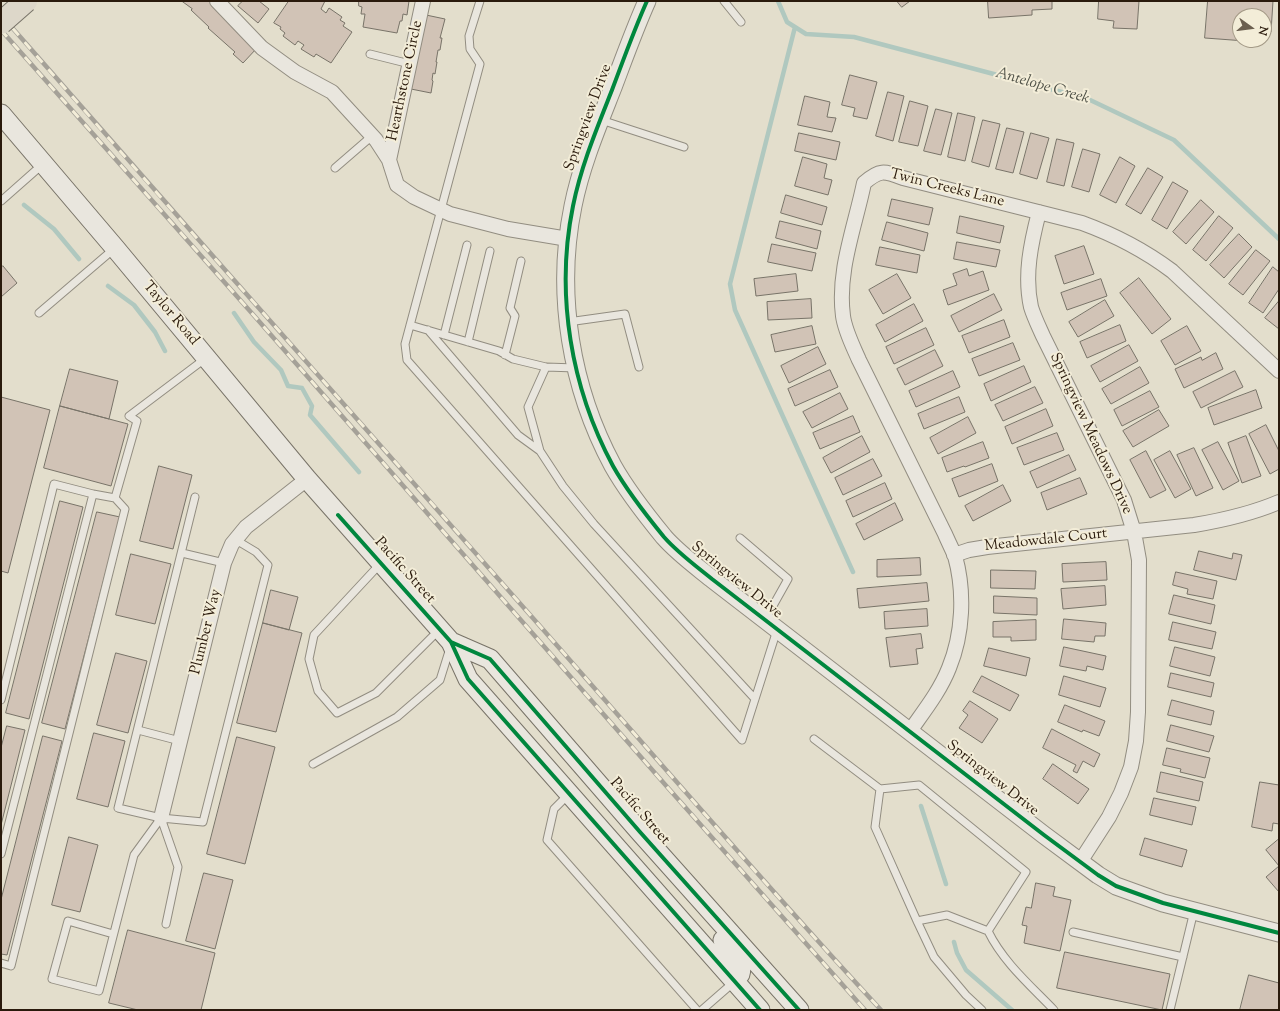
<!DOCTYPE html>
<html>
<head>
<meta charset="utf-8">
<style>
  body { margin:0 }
  #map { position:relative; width:1280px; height:1011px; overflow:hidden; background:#e3decc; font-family:"Sorts Mill Goudy",serif }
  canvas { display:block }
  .frame { position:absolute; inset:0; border:2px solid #2a1a0c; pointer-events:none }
  .north { position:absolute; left:1232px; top:8px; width:40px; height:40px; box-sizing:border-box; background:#f3edd8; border:1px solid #a39986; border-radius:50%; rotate:104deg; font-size:11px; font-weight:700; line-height:16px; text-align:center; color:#2a1a0c }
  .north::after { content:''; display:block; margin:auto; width:14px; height:18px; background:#6b5f4f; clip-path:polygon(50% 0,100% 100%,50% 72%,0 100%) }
</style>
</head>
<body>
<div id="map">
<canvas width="1280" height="1011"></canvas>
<div class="frame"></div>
<div class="north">N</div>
</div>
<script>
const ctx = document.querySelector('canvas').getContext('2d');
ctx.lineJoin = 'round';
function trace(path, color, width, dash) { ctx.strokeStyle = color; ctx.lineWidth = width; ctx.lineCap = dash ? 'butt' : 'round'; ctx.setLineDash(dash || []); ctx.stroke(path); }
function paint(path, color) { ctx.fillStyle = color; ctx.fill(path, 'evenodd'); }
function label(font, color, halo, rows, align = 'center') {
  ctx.font = font + ' "Sorts Mill Goudy",serif'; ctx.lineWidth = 4; ctx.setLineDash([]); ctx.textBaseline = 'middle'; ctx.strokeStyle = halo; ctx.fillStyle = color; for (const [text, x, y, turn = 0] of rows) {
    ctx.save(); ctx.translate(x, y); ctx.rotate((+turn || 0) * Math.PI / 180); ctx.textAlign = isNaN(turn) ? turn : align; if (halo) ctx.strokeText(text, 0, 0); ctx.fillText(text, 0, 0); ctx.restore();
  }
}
trace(new Path2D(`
  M778,1l9,21 19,12 48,3 234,62 86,41 105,99
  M795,27l-65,257 5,26 118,262
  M24,205l30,24 25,30
  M108,286l26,19 21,27 10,19
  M234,313l20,29 27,28 7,16 14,2 10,18 -2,9 49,57
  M921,806l25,78
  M954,942l3,11 9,17 46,40`), '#b0c8bf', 4.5);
const building = new Path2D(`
  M182,1h29l46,47 -14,15 -10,-9 2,-2 -27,-24 1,-1 -18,-17 1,-1z
  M243,1h16l10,8 -11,14 -20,-17z
  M289,1h36l-4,8 5,4 3,-5 13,9 -2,3 5,3 -2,3 9,6 -21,31 -15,-9 -2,3 -13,-8 3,-4 -6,-4 -3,4 -12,-9 2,-3 -5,-4 1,-2 -7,-4z
  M359,1h50l-2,14 -4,-1 -1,7h-2l-3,12 -34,-6 2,-13h-4l1,-7 -3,-1z
  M897,1h13l-8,6z
  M988,1h64v8l-20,1v5l-43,3z
  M1099,1h40l-2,28 -24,-1 1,-7 -16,-2z
  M1208,1h65l-2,31h-7v-16h-24v24h20l-1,2 -54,-4z
  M426,15l19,4 -5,19h2l-2,12h-2l-2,12h1l-2,12 -2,-1 -1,7 1,1 -2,12 -20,-4z
  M850,75l27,7 -10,37 -14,-3 2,-8 -13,-3z
  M888,92l16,4 -11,45 -17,-5z
  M805,96l25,6 -3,15 9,1 -4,14 -34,-7z
  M910,101l18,5 -10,40 -19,-4z
  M936,109l16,4 -11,42 -17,-4z
  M958,113l17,4 -10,44 -17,-4z
  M983,120l17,4 -11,43 -17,-5z
  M1007,128l17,4 -11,41 -17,-4z
  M799,133l41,9 -4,18 -41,-9z
  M1031,133l18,5 -12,41 -17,-5z
  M1057,139l17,4 -10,43 -17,-4z
  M1083,149l17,5 -11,38 -17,-5z
  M803,157l24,7 -3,14 8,2 -4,15 -33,-9z
  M1120,157l15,9 -19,37 -16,-8z
  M1148,168l15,9 -22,37 -15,-9z
  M1173,182l15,9 -21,38 -15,-9z
  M786,195l41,12 -5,18 -41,-12z
  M892,199l41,9 -4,17 -41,-9z
  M1201,200l13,12 -28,32 -13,-12z
  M960,216l44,10 -4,17 -43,-10z
  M1219,216l14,12 -27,33 -13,-11z
  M780,221l41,10 -4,18 -41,-11z
  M887,222l41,11 -4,18 -42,-11z
  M1239,234l13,13 -28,31 -14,-13z
  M957,242l43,8 -4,17 -42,-8z
  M772,244l44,9 -4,18 -44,-9z
  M1084,246l10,28 -30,10 -9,-28z
  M880,247l40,8 -3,18 -41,-8z
  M1256,250l14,11 -27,34 -14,-11z
  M3,266l14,17 -16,14v-29z
  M1273,267l6,5v17l-16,24 -14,-10z
  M967,269l2,7 14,-5 6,19 -41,15 -5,-15 14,-5 -4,-11z
  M796,274l2,17 -42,5 -2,-17z
  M897,274l14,24 -28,16 -14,-24z
  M1139,278l32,41 -19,15 -32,-41z
  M1101,279l6,17 -40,14 -6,-17z
  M994,294l8,16 -43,22 -8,-16z
  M811,299l1,19 -44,2 -1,-18z
  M1105,300l9,16 -36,21 -9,-15z
  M1279,301v28l-14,-11z
  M914,304l9,17 -38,21 -9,-17z
  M1004,320l6,17 -41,16 -7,-17z
  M1120,325l6,16 -39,17 -7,-16z
  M812,326l4,18 -41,8 -4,-17z
  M1187,326l14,25 -26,14 -14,-24z
  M926,328l8,17 -40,19 -8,-17z
  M1013,343l7,17 -41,16 -7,-17z
  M1129,345l9,16 -38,21 -9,-16z
  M818,347l8,17 -37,19 -8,-17z
  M935,350l8,16 -38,19 -8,-16z
  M1216,353l7,16 -39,19 -9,-19 26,-12 1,3z
  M1024,366l7,16 -40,19 -7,-17z
  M1140,367l9,16 -38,21 -9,-15z
  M70,369l48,12 -9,38 -49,-13z
  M830,370l8,17 -43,19 -7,-17z
  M953,371l7,16 -44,20 -7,-16z
  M1235,371l8,16 -42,21 -8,-16z
  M1035,387l8,16 -40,18 -8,-16z
  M1256,390l6,18 -48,17 -6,-17z
  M1150,391l9,16 -37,19 -8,-16z
  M840,393l8,16 -36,19 -9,-16z
  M1,397l49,13 -42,163 -7,-2z
  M959,397l6,15 -41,17 -6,-15z
  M60,406l68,18 -17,62 -67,-18z
  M1046,409l7,17 -41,18 -7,-17z
  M1159,410l10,16 -36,21 -10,-16z
  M853,416l7,16 -40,17 -7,-16z
  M968,417l8,16 -38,21 -8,-16z
  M1266,425l13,26v18l-9,5 -21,-40z
  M1057,433l7,17 -40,15 -7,-17z
  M862,436l8,16 -39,21 -8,-15z
  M1246,436l15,40 -19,7 -14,-40z
  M983,442l6,16 -24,9 -1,-1 -17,6 -5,-14z
  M1218,442l21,39 -16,9 -21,-40z
  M1194,448l19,40 -17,8 -19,-41z
  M1146,451l20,39 -16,8 -20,-38z
  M1170,451l21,38 -16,9 -21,-38z
  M1069,455l7,15 -39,18 -7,-16z
  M873,459l9,17 -39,19 -8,-17z
  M992,464l6,17 -39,16 -7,-18z
  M159,466l33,9 -19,74 -33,-8z
  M1080,478l7,16 -40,16 -6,-17z
  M885,483l7,16 -39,18 -7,-16z
  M1003,485l8,16 -38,20 -8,-15z
  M60,501l23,6 -54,212 -23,-6z
  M895,503l8,17 -39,20 -8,-16z
  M97,512l23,5 -55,212 -23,-6z
  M1199,551l33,8 1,-6 9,2 -6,25 -42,-10z
  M131,554l40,10 -16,60 -39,-9z
  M920,558l1,17 -44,2v-17z
  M1106,562l1,18 -44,2 -1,-18z
  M991,570l45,1 -1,18 -44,-1z
  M1176,572l41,9 -4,18 -26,-5 1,-5 -15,-4z
  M927,583l2,18 -70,7 -2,-19z
  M1105,586l1,19 -43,4 -2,-20z
  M271,590l27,7 -9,33 -26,-7z
  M1174,595l41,10 -4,19 -42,-10z
  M994,596l43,2v17l-43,-2z
  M927,609l1,17 -43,3 -1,-17z
  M1064,619l42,4 -1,13h-10l-1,6 -32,-3z
  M1036,620v20l-25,1v-4h-18v-15z
  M1173,622l43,10 -4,17 -43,-9z
  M263,623l39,10 -26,99 -39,-9z
  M921,634l2,14 -7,1 2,15 -28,3 -4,-29z
  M1064,647l42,9 -3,14 -16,-4 -1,5 -26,-5z
  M1175,647l40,10 -5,19 -40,-10z
  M989,648l41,10 -4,18 -42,-10z
  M116,653l31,8 -19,72 -31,-8z
  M1171,673l43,10 -3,14 -43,-10z
  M982,676l37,19 -9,16 -37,-19z
  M1064,676l42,12 -6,19 -41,-12z
  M1172,700l42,11 -3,14 -43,-10z
  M970,701l28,18 -16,24 -23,-15 9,-13 -5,-4z
  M1065,705l40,16 -6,15 -16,-6 -1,2 -24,-10z
  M1171,725l43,11 -5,16 -42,-11z
  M7,726l18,4 -24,95v-77z
  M1052,729l48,25 -6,13 -11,-6 -6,12 -4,-2 3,-6 -33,-17z
  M94,733l31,8 -17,66 -31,-8z
  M43,736l19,5 -55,214 -6,-1v-54z
  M237,737l38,10 -30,117 -38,-10z
  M1167,748l43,10 -5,20 -25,-6 1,-3 -18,-4z
  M1053,764l36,25 -11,15 -35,-25z
  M1161,772l42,10 -4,19 -42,-9z
  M1260,782l19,3v39l-6,-1 -1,8 -20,-4z
  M1154,798l42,9 -4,18 -42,-10z
  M69,837l29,8 -18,67 -28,-7z
  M1145,838l42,12 -5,17 -42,-12z
  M1279,839v53l-13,-15 13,-11 -13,-16z
  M204,873l29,7 -18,69 -29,-8z
  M1036,883l19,4 -2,9 18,4 -11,51 -36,-8 3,-17 -5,-1 4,-18 5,1z
  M128,930l87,23 -14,57h-63l-29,-7z
  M1065,952l105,22 -8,36 -105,-22z
  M1249,975l30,8v27h-39z`);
paint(building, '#d1c3b6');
trace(building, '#787368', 1);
const service = new Path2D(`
  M480,1l-11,35 1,13 10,15 -75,280 2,16 335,380
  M724,1l17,21
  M370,54l40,10
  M601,120l83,27
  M335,168l37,-32
  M1,201l42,-37
  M39,313l76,-65
  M568,322l57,-8 14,53
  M410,325l89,26 14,8 33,8 30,1
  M428,330l90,105 22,16
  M444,335l23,-90
  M468,342l22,-91
  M505,355l10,-39 -5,-8 11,-47
  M546,367l-18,40 12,44 23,35 31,38 161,175
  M195,497l-77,311 43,10 42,4 65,-257 -12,-13 -20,-12
  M115,498l22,-77 -8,-5 77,-58
  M740,538l48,41 -23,41
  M182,553l42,10
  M381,563l-67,72 -5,24 9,32 19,22 39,-20 63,-63
  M1,700l53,-216 39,10
  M138,730l42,11
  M814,739l66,50
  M742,740l35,-110
  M313,764l84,-47 43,-37 10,-32
  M569,794l-15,15 -7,31 150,170
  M161,818l17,49 -12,57
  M1,854l92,-360 22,4 10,11 -114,457 -10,-3
  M917,921l30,-6 41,16
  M1073,932l110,25
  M113,934l-45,-13 -16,58 47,12 35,-136 27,-37
  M702,1010l32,-28
  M982,1010l-16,-15 -32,-38 -17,-36 -42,-94 5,-38 39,-4 107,87 -38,59c15,31 43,55 66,79
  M1170,1010l24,-99`);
const minor = new Path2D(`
  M217,1l45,47 33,24 37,20 44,48 13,20 8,25 17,12 36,17 58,15 60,10
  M389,160l34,-159
  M1039,212c-8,31 -15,63 -8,95 3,10 8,20 12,29l81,164 10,32 5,28 -1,152 -2,29 -5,26 -10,26 -12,24 -29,45
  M954,555l15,-5 18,-3 207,-22c30,-5 57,-11 85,-23
  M910,731c14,-20 30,-40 39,-63 14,-34 16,-76 6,-112 -3,-7 -7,-15 -10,-22l-86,-174c-6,-14 -14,-29 -16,-44 -6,-45 12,-89 21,-133 16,-14 20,-12 39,-5l179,45c33,12 62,27 90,48l107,100
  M161,818l63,-255 8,-19 14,-17 61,-48`);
const tertiary = new Path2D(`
  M647,1c-13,29 -24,60 -35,89 -15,38 -31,76 -39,116 -18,88 -2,182 40,260 14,25 33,49 51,71 14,16 32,29 48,42l332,256 54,40 18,11 47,17 116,30`);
const secondary = new Path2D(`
  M1,114l114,134 192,231 144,163 17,37 292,331
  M451,642l39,17 150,173 159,178
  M723,940c7,9 21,22 17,34 -1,2 -4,5 -5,8`);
trace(service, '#928d81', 9);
trace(minor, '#928d81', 16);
trace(tertiary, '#928d81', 19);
trace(secondary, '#787368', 21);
trace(service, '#e9e6de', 7);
trace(minor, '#e9e6de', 14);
trace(tertiary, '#e9e6de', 17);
trace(secondary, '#e9e6de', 19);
const rail = new Path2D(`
  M1,15c168,193 339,384 508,576 124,140 245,282 372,419
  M1,30l256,289 412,470 196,221`);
trace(rail, '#a5a198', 4.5);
trace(rail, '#f3edd8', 3, [9]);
const motorwayBridge = new Path2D(`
  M1,23l25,-22`);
trace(motorwayBridge, '#787368', 24, []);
trace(motorwayBridge, '#ddd7c9', 22);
trace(new Path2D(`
  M647,1c-13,29 -24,60 -35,89 -15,38 -31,76 -39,116 -18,88 -2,182 40,260 14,25 33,49 51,71 14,16 32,29 48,42l332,256 54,40 18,11 47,17 116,30
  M338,515l113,127 17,37 292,331
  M451,642l39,17 150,173 159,178`), '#00873e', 4);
label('15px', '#2a1a0c', '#f3edd8', [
  ["Hearthstone Circle",406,81,-78],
  ["Springview Drive",589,118,-70],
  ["Twin Creeks Lane",947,189,14],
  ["Taylor Road",170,314,50],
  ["Springview Meadows Drive",1090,434,65],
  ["Meadowdale Court",1046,541,-6],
  ["Pacific Street",404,571,48],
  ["Springview Drive",736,581,39],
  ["Plumber Way",207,632,-76],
  ["Springview Drive",992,779,38],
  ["Pacific Street",639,812,49]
]);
label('italic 16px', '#515349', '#f3edd8', [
  ["Antelope Creek",1042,87,16]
]);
</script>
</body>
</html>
